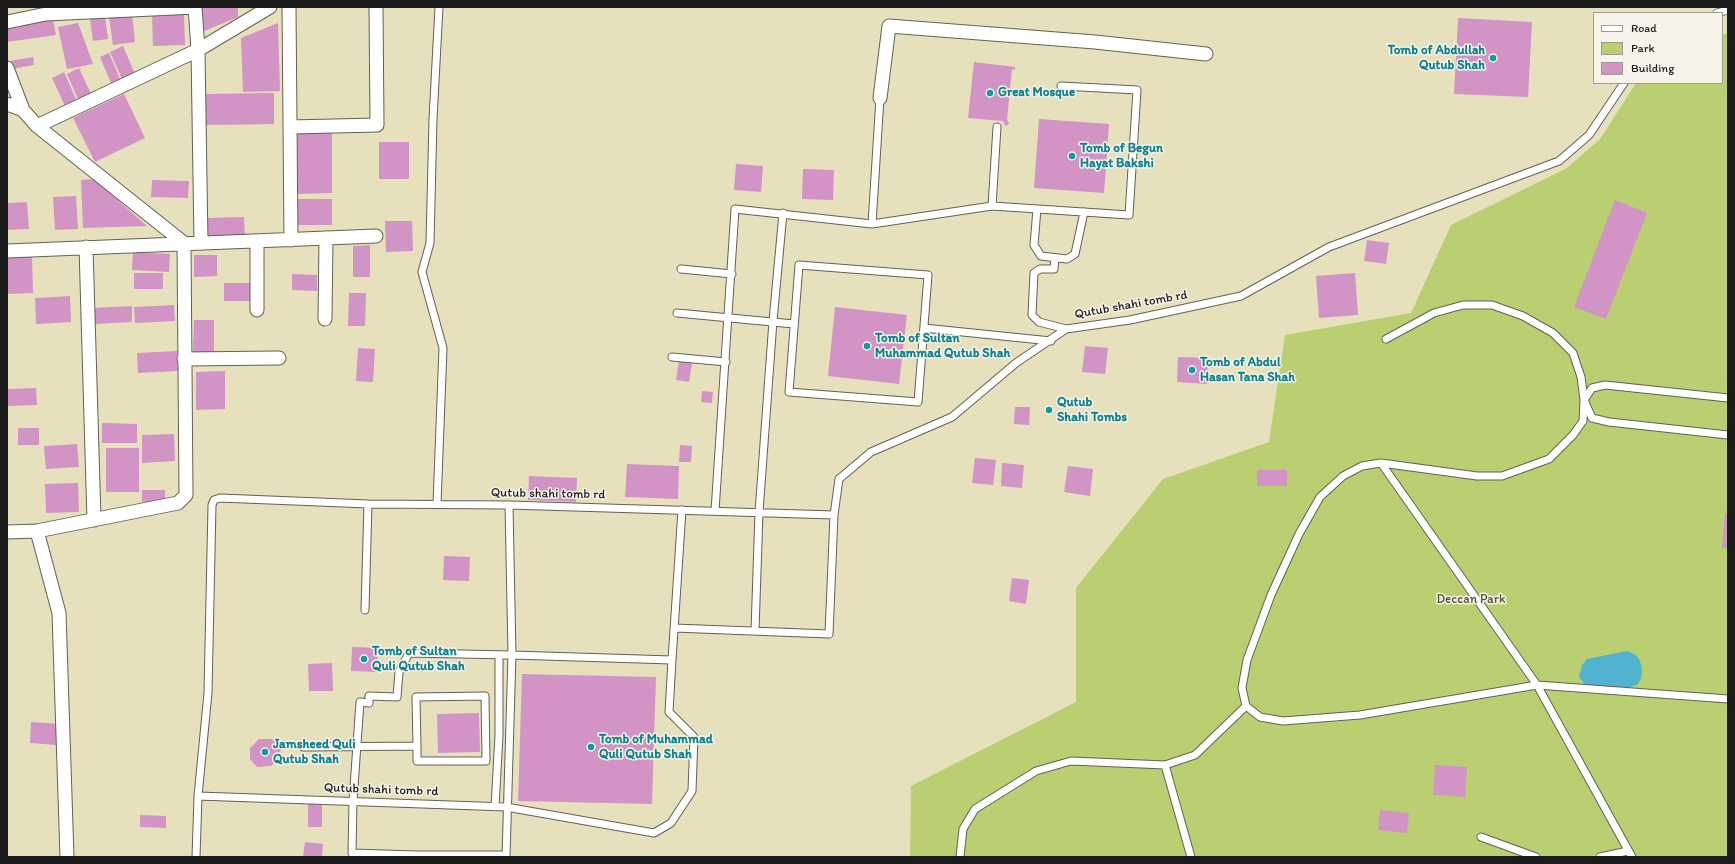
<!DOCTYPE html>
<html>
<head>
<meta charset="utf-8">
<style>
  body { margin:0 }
  #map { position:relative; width:1735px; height:864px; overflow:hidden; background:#e7e0bd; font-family:Itim,sans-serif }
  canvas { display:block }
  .frame { position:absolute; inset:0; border:8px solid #1c1c1c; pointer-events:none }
  .legend { position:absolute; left:1593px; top:12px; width:130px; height:72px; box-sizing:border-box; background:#f7f3e8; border:1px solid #9f9d96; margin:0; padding:5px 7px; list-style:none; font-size:12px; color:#1c1c1c }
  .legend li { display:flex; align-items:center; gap:8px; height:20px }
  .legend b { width:20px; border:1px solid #9f9d96 }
</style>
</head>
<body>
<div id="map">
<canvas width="1735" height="864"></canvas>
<div class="frame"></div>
<ul class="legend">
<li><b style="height:5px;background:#fff"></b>Road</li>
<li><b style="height:11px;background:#bacf72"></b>Park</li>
<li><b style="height:11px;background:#d194c5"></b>Building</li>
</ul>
</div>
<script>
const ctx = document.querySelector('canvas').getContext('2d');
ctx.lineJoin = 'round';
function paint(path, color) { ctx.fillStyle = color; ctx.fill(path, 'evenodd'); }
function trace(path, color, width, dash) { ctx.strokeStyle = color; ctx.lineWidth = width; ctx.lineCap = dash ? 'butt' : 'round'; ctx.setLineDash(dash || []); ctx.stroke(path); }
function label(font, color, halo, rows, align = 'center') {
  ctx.font = font + ' Itim,sans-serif'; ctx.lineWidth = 3; ctx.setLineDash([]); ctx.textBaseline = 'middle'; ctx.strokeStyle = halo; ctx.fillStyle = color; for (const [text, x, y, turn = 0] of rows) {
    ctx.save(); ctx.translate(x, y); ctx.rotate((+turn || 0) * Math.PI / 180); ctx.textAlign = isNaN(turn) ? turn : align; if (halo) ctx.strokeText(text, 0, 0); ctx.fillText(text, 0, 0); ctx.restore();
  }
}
paint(new Path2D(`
  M1728,33v824h-818l1,-71 165,-84v-114l87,-109 106,-37 16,-107 126,-22 40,-88 116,-57 33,-29 36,-56h86v-48z`), '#bacf72');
paint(new Path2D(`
  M1627,651c2,1 6,2 8,4 8,5 10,25 1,30 -8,5 -41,6 -49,1 -3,-2 -5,-6 -8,-9l3,-12 5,-6z`), '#52b3d1');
paint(new Path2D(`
  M202,7h36v10l-36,15z
  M184,13l1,32 -32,1 -1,-32z
  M132,14l3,28 -22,3 -4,-28z
  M105,17l3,22 -15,2 -3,-22z
  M1458,18l74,4 -4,75 -74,-3z
  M53,20l3,15 -49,7v-15z
  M78,23l15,41 -26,5 -9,-42z
  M278,23l2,68 -37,1 -2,-54z
  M123,46l12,28 -13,5 -12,-27z
  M109,53l11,26 -9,4 -11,-26z
  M33,57l1,8 -23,4 -1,-8z
  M974,62l41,5v3l-3,-1 -5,51 2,3 -2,3 -2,-1 -2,-4 -35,-3z
  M79,68l12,26 -13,5 -11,-25z
  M64,72l13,29 -12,5 -13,-28z
  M274,93v31l-70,1v-31z
  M124,94l21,44 -50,24 -22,-44z
  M1039,119l70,5 -5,69 -70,-5z
  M296,131h36v62l-35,1z
  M379,142h30v37h-30z
  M736,164l27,2 -2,26 -27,-2z
  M803,169l31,1 -1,30 -31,-1z
  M94,179l53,47 -64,2 -2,-48z
  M152,180l37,1 -1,17 -37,-1z
  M76,196l2,33 -23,1 -2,-33z
  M298,199h34v26h-34z
  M1615,200l32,13 -41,106 -32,-12z
  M27,202l2,27 -22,1v-27z
  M244,217l1,23 -38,1 -1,-23z
  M385,221h27l1,30 -27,1z
  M1367,240l22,3 -3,21 -22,-3z
  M370,245v32h-17v-31z
  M133,252l37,2 -1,18 -37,-2z
  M194,255h23v21l-23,1z
  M32,256l1,37 -26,1v-37z
  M134,273h29v16h-29z
  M1355,273l3,42 -39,3 -3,-42z
  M292,274l25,1v16l-25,-1z
  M224,283h31v18h-31z
  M349,293h17l-1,33h-17z
  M70,296l1,26 -35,2 -1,-26z
  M174,305l1,16 -40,2 -1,-16z
  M132,306v16l-38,2 -1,-16z
  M835,307l72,8 -8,69 -71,-8z
  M194,320h20v33h-21z
  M1085,346l23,2 -3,26 -23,-2z
  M358,348l17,1 -2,33 -17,-1z
  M177,351l1,20 -40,2 -1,-20z
  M1178,357l30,1 -1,26 -30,-2z
  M679,361l13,2 -3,19 -13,-2z
  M225,371v38l-29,1v-38z
  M36,388l1,17 -30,1v-17z
  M702,391l11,1 -1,11 -11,-1z
  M1015,407h15l-1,18 -15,-1z
  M102,423l35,1v19h-35z
  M18,428h21v17h-21z
  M174,434l1,27 -33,2v-28z
  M77,444l2,23 -33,2 -2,-23z
  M680,445l12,1 -1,16h-12z
  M106,448h33v44h-33z
  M975,458l21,2 -3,25 -21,-2z
  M1002,463l22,2 -2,23 -21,-2z
  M627,464l52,2 -1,33 -53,-2z
  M1068,466l25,3 -3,27 -26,-4z
  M1257,470h30v16h-30z
  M529,476l48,2 -1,24 -48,-2z
  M78,483l1,29 -33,1 -1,-29z
  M142,490h23v11l-23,1z
  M1725,513l3,1v34h-6z
  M444,556l26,1 -1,24 -26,-1z
  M1012,578l17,2 -3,24 -17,-3z
  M352,647l26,1 -1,24 -26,-1z
  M332,663l1,28h-24l-1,-27z
  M522,674l134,3 -4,127 -134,-3z
  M479,713l1,39 -42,1 -1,-39z
  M31,722l28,2 -2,21 -27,-2z
  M259,739h13l9,8 -1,10 -9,9 -14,1 -7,-8v-11z
  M1435,765l32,2 -2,30 -32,-2z
  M308,804h14v23h-14z
  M1380,810l29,3 -2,20 -29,-3z
  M140,815l26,1v12l-26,-1z
  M305,842l18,2 -1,13h-19z`), '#d194c5');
const lane = new Path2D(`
  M1717,13l11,-3
  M992,206l137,9 8,-125 -76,-4
  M1037,209l-3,36 7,11 26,3 8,-5 9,-42
  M872,224l120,-18 5,-79
  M1055,258l-1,11h-14l-6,4 -2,42 7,7 27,7
  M799,265l129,10 -10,127 -129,-10z
  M681,269l51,5
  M677,313l117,11
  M924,328l127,13
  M1386,339l48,-26 29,-8h29l31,11 30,17 20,20 8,24 3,23 -1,21 -10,14 -24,24 -47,17h-25l-96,-13 -19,3 -19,10 -23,21 -21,37 -28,61 -24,65 -5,28 4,18 14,11 23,4 77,-6 177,-30 95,172
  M672,357l54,5
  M1728,398l-123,-13 -13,3 -8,12 8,18 17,4 119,13
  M1381,463l156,222 191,14
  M437,504l6,-156 -21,-76 8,-29 3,-124 6,-112
  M715,511l20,-302 137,15 8,-126
  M365,610l3,-106 141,1 325,10 5,-36 32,-27 81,-35 64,-54 50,-34 64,-9 111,-24 88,-49 230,-86 30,-26 35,-52
  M674,628l155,6 5,-119
  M755,631l4,-119 14,-191 10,-108
  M303,747l114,-1 -1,-49 69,-1 1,65h-69v-15
  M1165,765l26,92
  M198,796l308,11 148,26 17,-10 21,-32 2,-54 -25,-25 3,-52
  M495,807l4,-72v-79
  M1481,837l55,20
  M417,855l-65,-2 1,-52 7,-99 9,1v-7l28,1 2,-25 10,-19 103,2 -3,-150
  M196,857l2,-61 10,-103 4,-188 2,-5 6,-2 148,6
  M417,857v-2h89
  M506,857l6,-202 160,5 10,-150
  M960,857l3,-28 12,-20 61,-38 35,-10 94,4 30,-10 51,-49
  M1600,857l28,-6`);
const street = new Path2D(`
  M195,7l3,43 3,193
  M289,7l2,233
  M7,22l39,-8 149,-7
  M7,68l16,42 14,16 147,117 2,252 -8,8 -141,28 -30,1
  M880,98l9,-72 206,16 111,12
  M7,104l16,6
  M37,126l161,-76 72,-43
  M290,127l87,-2 -1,-118
  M86,247l8,273
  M7,251l369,-15
  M257,310v-69
  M325,319l1,-81
  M184,359l95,-1
  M37,531l22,82 8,244`);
trace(lane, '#636154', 9);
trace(street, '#636154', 15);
trace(lane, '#fff', 7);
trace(street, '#fff', 13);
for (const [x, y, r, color] of [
  [1493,58,4,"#0f9aa8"],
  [990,93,4,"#0f9aa8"],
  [1072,156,4,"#0f9aa8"],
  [867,346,4,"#0f9aa8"],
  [1192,370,4,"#0f9aa8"],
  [1049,410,4,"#0f9aa8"],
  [364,659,4,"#0f9aa8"],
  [591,747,4,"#0f9aa8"],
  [265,752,4,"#0f9aa8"]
]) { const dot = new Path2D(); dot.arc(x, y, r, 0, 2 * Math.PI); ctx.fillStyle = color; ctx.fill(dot); trace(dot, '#f7f3e8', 1.5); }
label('bold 13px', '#0d838f', '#f7f3e8', [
  ["Tomb of Abdullah",1485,51,"right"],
  ["Qutub Shah",1485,66,"right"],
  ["Great Mosque",998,93],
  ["Tomb of Begun",1080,149],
  ["Hayat Bakshi",1080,164],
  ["Tomb of Sultan",875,339],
  ["Muhammad Qutub Shah",875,354],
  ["Tomb of Abdul",1200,363],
  ["Hasan Tana Shah",1200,378],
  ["Qutub",1057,403],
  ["Shahi Tombs",1057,418],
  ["Tomb of Sultan",372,652],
  ["Quli Qutub Shah",372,667],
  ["Tomb of Muhammad",599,740],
  ["Quli Qutub Shah",599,755],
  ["Jamsheed Quli",273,745],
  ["Qutub Shah",273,760]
], 'left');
label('13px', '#1c1c1c', '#f7f3e8', [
  ["Qutub shahi tomb rd",1131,305,-10],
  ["Qutub shahi tomb rd",548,494,1],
  ["Qutub shahi tomb rd",381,790,2]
]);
label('13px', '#4b5236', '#f7f3e8', [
  ["Deccan Park",1471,600]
]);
</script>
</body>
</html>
